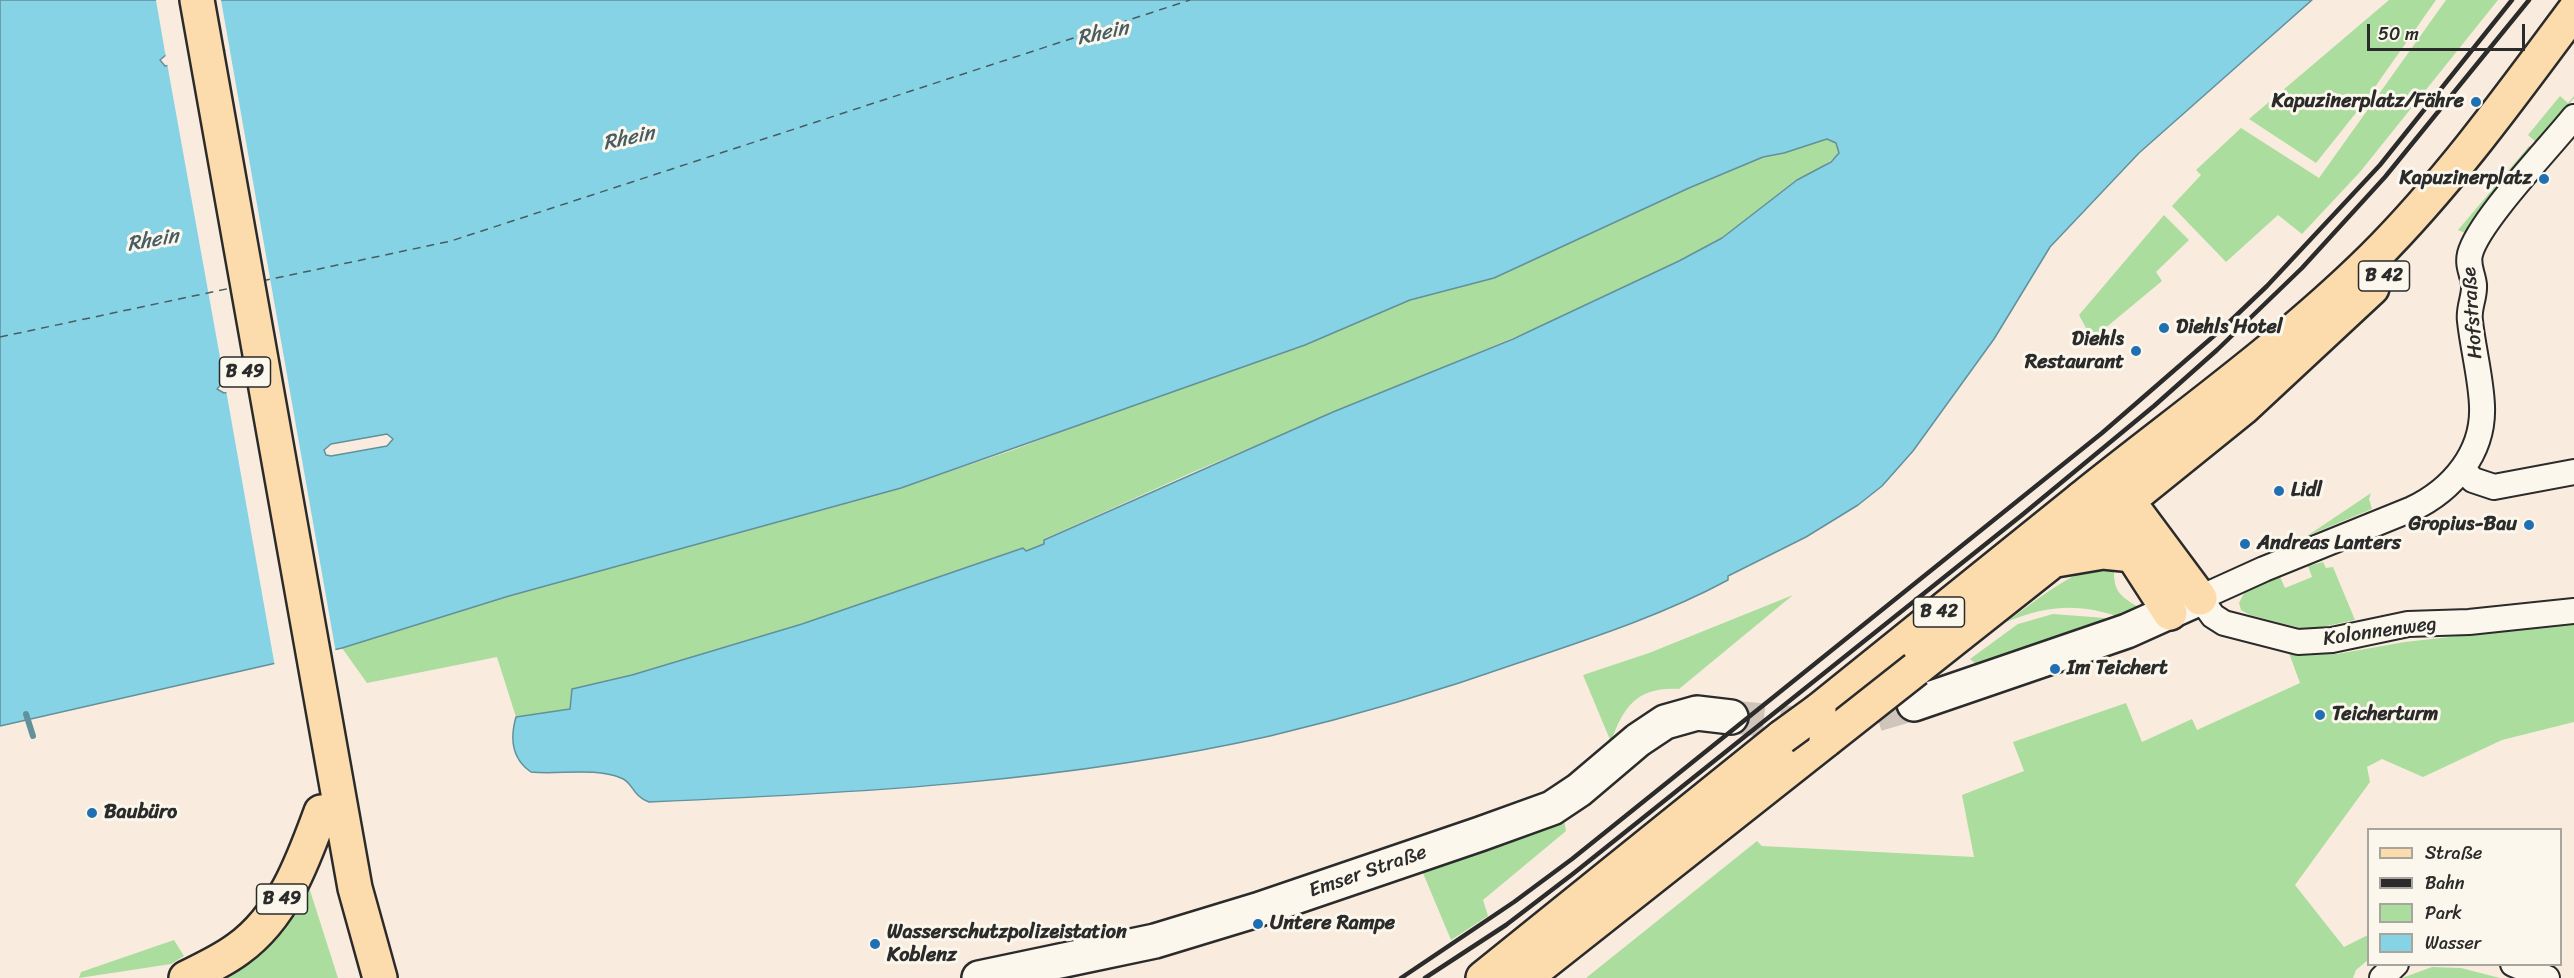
<!DOCTYPE html>
<html>
<head>
<meta charset="utf-8">
<style>
  body { margin:0 }
  #map { position:relative; width:2574px; height:978px; overflow:hidden; background:#f9ecde; font-family:Sriracha,sans-serif }
  canvas { display:block }
  .legend { position:absolute; left:2367px; top:828px; width:195px; height:138px; box-sizing:border-box; background:#fbf7ec; border:2px solid #a8a59f; margin:0; padding:8px 10px; list-style:none; font-size:18px; color:#2b2b2b }
  .legend li { display:flex; align-items:center; gap:12px; height:30px }
  .legend b { width:30px; border:2px solid #a8a59f }
  .scale { position:absolute; left:2367px; top:24px; width:158px; height:27px; box-sizing:border-box; border:3px solid #2b2b2b; border-top:0; padding-left:8px; font-size:18px; line-height:21px; white-space:nowrap; color:#2b2b2b; -webkit-text-stroke:4px #fbf7ec; paint-order:stroke }
</style>
</head>
<body>
<div id="map">
<canvas width="2574" height="978"></canvas>
<ul class="legend">
<li><b style="height:8px;background:#fcdcac"></b>Straße</li>
<li><b style="height:8px;background:#2b2b2b"></b>Bahn</li>
<li><b style="height:16px;background:#aadd9e"></b>Park</li>
<li><b style="height:16px;background:#87d3e6"></b>Wasser</li>
</ul>
<div class="scale">50 m</div>
</div>
<script>
const ctx = document.querySelector('canvas').getContext('2d');
ctx.lineJoin = 'round';
function paint(path, color) { ctx.fillStyle = color; ctx.fill(path, 'evenodd'); }
function trace(path, color, width, dash) { ctx.strokeStyle = color; ctx.lineWidth = width; ctx.lineCap = dash ? 'butt' : 'round'; ctx.setLineDash(dash || []); ctx.stroke(path); }
function label(font, color, halo, rows, align = 'center') {
  ctx.font = font + ' Sriracha,sans-serif'; ctx.lineWidth = 6; ctx.setLineDash([]); ctx.textBaseline = 'middle'; ctx.strokeStyle = halo; ctx.fillStyle = color; for (const [text, x, y, turn = 0] of rows) {
    ctx.save(); ctx.translate(x, y); ctx.rotate((+turn || 0) * Math.PI / 180); ctx.textAlign = isNaN(turn) ? turn : align; if (halo) ctx.strokeText(text, 0, 0); ctx.fillText(text, 0, 0); ctx.restore();
  }
}
paint(new Path2D(`
  M2389,0h47l-73,104 -47,59 -67,-44z
  M2446,0h52l-138,172 -58,62 -24,-19 -52,47 -54,-56 29,-31 -5,-5 45,-42 78,50z
  M2560,96l8,7 6,-7v2l-37,45 -9,-8z
  M1828,139l8,4 3,10c-12,13 -28,18 -42,28 -26,18 -48,42 -76,57 -56,32 -115,57 -173,85l-355,149 -149,67 1,5 -19,7 -3,-3 -221,76 -170,51 -60,14 -2,20 -54,8 -19,-60 -130,26 -25,-35 167,-52 392,-108 112,-38 397,-150 84,-22 195,-90 74,-31 21,-4z
  M2529,146l3,2 -67,85 -7,-3z
  M2164,215l25,25 -33,32 6,9 -70,58 -13,-24z
  M2371,493l-2,6 3,10 -65,27z
  M2114,562c-1,29 3,33 28,47l-16,10c-46,-16 -75,-15 -120,3 33,-23 68,-54 108,-60z
  M2323,562l3,6 7,-1 22,53 -47,10 -58,-15 -9,-5 -2,-7 7,-14 34,-12 5,11 27,-11 -4,-11z
  M1793,595l-114,94c-41,-2 -55,16 -68,53l-28,-67 66,-22z
  M2053,614l52,4v3l-123,43h-6l-6,-5 48,-35z
  M2574,623v99l-72,18 -79,37 -41,-18 -15,8 3,15 -75,103 49,62 24,-12v25l-12,10 -3,8h-767l171,-137 5,5 212,11 -12,-62 62,-24 -11,-29 113,-39 16,39 50,-23 5,11 103,-47 -11,-30 48,1 68,-12z
  M1564,819l2,12 -83,69 5,16 -37,24 -31,-74 136,-41z
  M307,881l31,97h-113c39,-21 59,-61 82,-97z
  M174,940l10,16 -13,8 -92,14 2,-6z
  M2432,967l29,1 39,10h-98z`), '#aadd9e');
const water = new Path2D(`
  M0,0h2312l-173,153 -89,94 -56,92 -81,112 -31,35 -24,19 -52,32 -78,39v4c-65,35 -136,58 -207,82 -82,29 -167,54 -251,74 -204,46 -413,57 -621,66 -17,-6 -16,-20 -28,-24 -27,-11 -62,-3 -90,-6 -19,-13 -21,-34 -15,-55l54,-8 2,-20 60,-14 170,-51 221,-76 3,3 18,-7v-4l289,-128 180,-73 166,-78 43,-23 75,-58 34,-18 8,-9 -3,-10 -9,-4 -43,14 -21,4 -74,31 -195,90 -84,22 -105,45 -404,143 -392,108 -167,52 -342,78zM226,46l-3,10 -58,10 -5,-6 7,-6zM280,372l6,5 -5,6 -57,10 -7,-4 6,-7zM387,434l6,5 -6,7 -56,10 -5,-1 -2,-5 7,-6z`);
paint(water, '#87d3e6');
trace(water, '#62909b', 1.5);
paint(new Path2D(`
  M156,0h65l115,653 -61,14 -49,-277 55,-9 2,-4 -3,-2 -55,10 -58,-322 55,-9 4,-4 -4,-2 -56,10z`), '#f9ecde');
trace(new Path2D(`
  M26,714l7,22`), '#62909b', 6);
trace(new Path2D(`
  M262,281l189,-40 739,-241
  M0,337l231,-49`), '#475d63', 1.5, [8, 6]);
trace(new Path2D(`
  M1731,717l87,8 55,-9 41,-12`), '#d0c5ba', 33, [33, 16]);
const street = new Path2D(`
  M2574,117c-24,30 -96,105 -104,137 -3,12 3,20 4,31 1,12 -6,23 -4,36 3,28 11,57 12,85 2,47 -30,84 -70,103l-148,60 -64,29 13,18 11,7 74,19 34,-2 76,-16 61,-2 105,-11
  M2462,469l11,11 21,7 80,-15
  M2513,964l34,14
  M2382,978l14,-14`);
const secondary = new Path2D(`
  M1914,704l213,-73 69,-31
  M979,978l176,-37 102,-31 223,-76 72,-26 27,-18 59,-50 27,-18 32,-9 34,4`);
const primary = new Path2D(`
  M197,0l158,888 25,90
  M2106,495l2,22 62,96
  M2082,498c97,-78 202,-152 291,-240 75,-75 138,-162 201,-247
  M2128,501l72,97
  M2108,517l135,-109 129,-120
  M186,978c18,-9 36,-17 52,-29 45,-32 65,-88 83,-137`);
const highway = new Path2D(`
  M2056,560l47,-8 30,3
  M1916,669l192,-152
  M1819,710l263,-212 31,-4 15,7
  M1483,978l299,-241
  M1525,978l301,-238`);
trace(street, '#2b2b2b', 28);
trace(secondary, '#2b2b2b', 38);
trace(primary, '#2b2b2b', 38);
trace(highway, '#2b2b2b', 38);
trace(street, '#fbf7ec', 24);
trace(secondary, '#fbf7ec', 33);
trace(primary, '#fcdcac', 33);
trace(highway, '#fcdcac', 33);
trace(new Path2D(`
  M1401,978l113,-76 58,-43 530,-426 121,-105 44,-42 113,-121 132,-165
  M1425,978l81,-53 68,-52 448,-358 132,-109 63,-56 85,-82 83,-91 144,-177`), '#2b2b2b', 4.5);
const highwayBridge = new Path2D(`
  M1782,737l37,-27
  M1826,740l90,-71`);
trace(highwayBridge, '#2b2b2b', 38, []);
trace(highwayBridge, '#fcdcac', 33);
for (const [x, y, r, color] of [
  [2476,102,6,"#1f6fb2"],
  [2544,179,6,"#1f6fb2"],
  [2164,328,6,"#1f6fb2"],
  [2136,351,6,"#1f6fb2"],
  [2279,491,6,"#1f6fb2"],
  [2529,525,6,"#1f6fb2"],
  [2245,544,6,"#1f6fb2"],
  [2055,669,6,"#1f6fb2"],
  [2320,715,6,"#1f6fb2"],
  [92,813,6,"#1f6fb2"],
  [1258,924,6,"#1f6fb2"],
  [875,944,6,"#1f6fb2"]
]) { const dot = new Path2D(); dot.arc(x, y, r, 0, 2 * Math.PI); ctx.fillStyle = color; ctx.fill(dot); trace(dot, '#fbf7ec', 2); }
for (const [x, y, w] of [
  [2384,276,51],
  [245,372,51],
  [1939,612,51],
  [282,899,51]
]) { const box = new Path2D(); box.roundRect(x - w / 2, y - 15, w, 30, 4.5); ctx.fillStyle = '#fbf7ec'; ctx.fill(box); trace(box, '#2b2b2b', 1.5); }
label('bold 18px', '#2b2b2b', null, [
  ["B 42",2384,276],
  ["B 49",245,372],
  ["B 42",1939,612],
  ["B 49",282,899]
]);
label('bold 20px', '#2b2b2b', '#fbf7ec', [
  ["Kapuzinerplatz/Fähre",2464,102,"right"],
  ["Kapuzinerplatz",2532,179,"right"],
  ["Diehls Hotel",2176,328],
  ["Diehls",2124,340,"right"],
  ["Restaurant",2124,363,"right"],
  ["Lidl",2291,491],
  ["Gropius-Bau",2517,525,"right"],
  ["Andreas Lanters",2257,544],
  ["Im Teichert",2067,669],
  ["Teicherturm",2332,715],
  ["Baubüro",104,813],
  ["Untere Rampe",1270,924],
  ["Wasserschutzpolizeistation",887,933],
  ["Koblenz",887,956]
], 'left');
label('20px', '#2b2b2b', '#fbf7ec', [
  ["Hofstraße",2473,313,-94],
  ["Kolonnenweg",2380,632,-8],
  ["Emser Straße",1368,872,-19]
]);
label('italic 21px', '#475d63', '#fbf7ec', [
  ["Rhein",1103,34,-12],
  ["Rhein",629,139,-12],
  ["Rhein",153,241,-10]
]);
</script>
</body>
</html>
